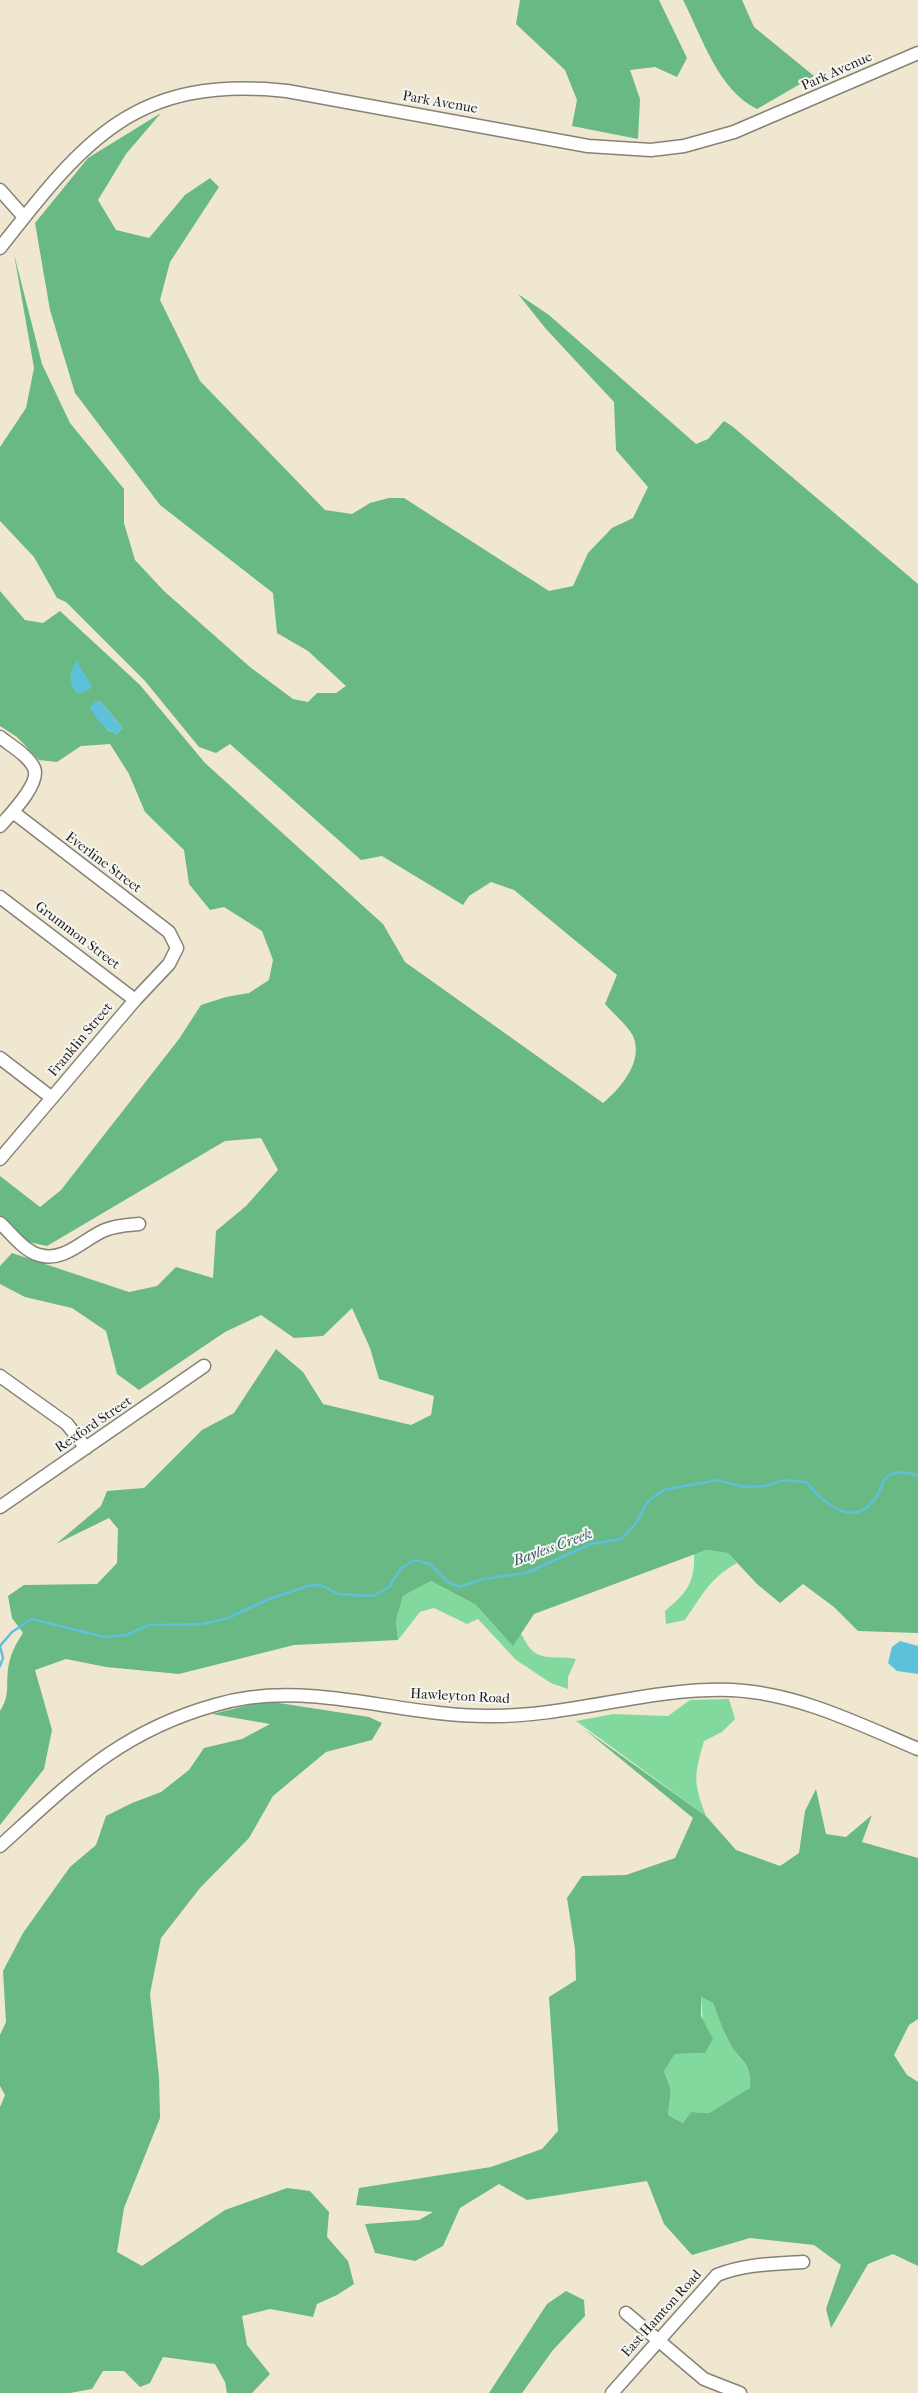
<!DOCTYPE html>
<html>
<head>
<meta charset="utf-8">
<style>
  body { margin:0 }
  canvas { display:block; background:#f0e7d0 }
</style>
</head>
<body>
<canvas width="918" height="2393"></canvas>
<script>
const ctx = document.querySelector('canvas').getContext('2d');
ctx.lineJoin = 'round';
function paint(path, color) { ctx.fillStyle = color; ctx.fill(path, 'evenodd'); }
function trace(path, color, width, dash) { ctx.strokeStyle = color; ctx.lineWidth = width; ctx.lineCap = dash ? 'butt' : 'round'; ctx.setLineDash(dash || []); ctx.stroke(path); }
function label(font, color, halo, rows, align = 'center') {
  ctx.font = font + ' "IM FELL French Canon",serif'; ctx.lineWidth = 4; ctx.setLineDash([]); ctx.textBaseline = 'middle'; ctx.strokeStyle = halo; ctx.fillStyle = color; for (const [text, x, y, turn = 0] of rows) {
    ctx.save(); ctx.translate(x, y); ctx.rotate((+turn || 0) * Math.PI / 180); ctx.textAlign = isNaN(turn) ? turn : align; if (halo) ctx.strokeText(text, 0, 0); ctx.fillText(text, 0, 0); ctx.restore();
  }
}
paint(new Path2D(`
  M706,1550l22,3 9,10c-28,16 -34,31 -52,57l-19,4 -1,-13c21,-18 30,-27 29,-57z
  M431,1581l45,24 37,40 7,-13c4,6 8,16 14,20 12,9 29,3 42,7l-8,18v12l-17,-6 -35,-23 -38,-41 -11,5 -33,-16 -14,4 -22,28 -2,-19 7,-25z
  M729,1699l6,20 -13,13 -18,9c-10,36 -11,40 2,75l-130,-95 37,-7 55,2 22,-16z
  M701,1997l12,6c5,14 10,28 17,41 10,19 22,18 20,45l-41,24 -18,-1 -8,11 -15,-8 3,-25 -7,-19 11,-17 30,-1z`), '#82d99d');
paint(new Path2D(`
  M520,0h139l28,58 -10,19 -22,-10 -25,3 10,29 -2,40 -66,-13 5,-26 -12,-30 -49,-46z
  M683,0h59l12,27 60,49 -57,33c-39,-19 -55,-72 -74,-109z
  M161,113l-35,41 -28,46 18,30 33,8 36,-43 25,-17 9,9 -49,75 -10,38 40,81 125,129 27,4 18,-11 19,-5h15l145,93 24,-5 15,-33 24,-25 21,-10 15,-31 -32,-37 -2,-48 -68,-73 -28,-35 31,21 147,129 12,-5 16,-18 8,5 186,158v1049l-60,-2 -24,-24 -31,-23 -23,19 -23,-19 -29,-31 -22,-3 -172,64 -21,32 -37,-41 -45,-24 -28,15 -7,25 2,19 -104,5 -115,29 -73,-7 -40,-8 -31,11 17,60 -8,39 -44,56v-114c10,-15 6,-25 8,-42 2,-14 7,-24 15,-36l-11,-15 -4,-22 16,-11 73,-1 20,-21 1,-34 -9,-11 -53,26 45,-38 6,-15 37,-3 58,-58 32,-17 42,-64 27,23 20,32 88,21 20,-10 3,-19 -55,-17 -9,-31 -18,-40 -29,28 -29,2 -33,-23 -36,17 -86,58 -22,-16 -11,-43 -34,-23 -47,-11 -25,-13v-18l12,-13 117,39 28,-6 19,-19 37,11 3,-47 30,-25 32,-36 -17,-32 -36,3 -178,105 -19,-4 -28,-24v-42l40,31 21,-17 118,-151 22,-34 25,-8 23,-4 20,-13 4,-20 -11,-29 -38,-24 -14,3 -21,-26 -5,-34 -39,-38 -16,-38 -19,-30 -29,2 -24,16 -18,-2 -22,-23 -17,-11v-135l25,29 18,3 17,-12 80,74 65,78 178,161 22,38 198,141c18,-15 41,-42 30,-67 -4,-9 -21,-24 -28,-32l12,-29 -103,-85 -23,-8 -22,14 -6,9 -81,-49 -21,4 -131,-116 -14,9 -17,-6 -54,-66 -79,-79 -9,-4 -23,-41 -34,-36v-74l26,-39 8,-40 -20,-114 28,110 28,59 54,66v34l11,37 29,31 86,76 43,32 15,3 9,-9h19l10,-7 -38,-35 -31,-18 -4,-40 -113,-88 -85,-112 -25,-83 -15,-87 53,-65zM100,701l23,27 -7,6 -8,-4 -18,-23z
  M266,1701l103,16 13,6 -10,17 -46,12 -53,44 -24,42 -49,50 -39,50 -11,56 9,83 1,41 -36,90 -7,44 25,14 83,-56 62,-22 23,3 19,21 -2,25 21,24 6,23 -17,11 -20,9 -4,13 -43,-8 -28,7 5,29 23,29 -18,19h-25l-2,-11 -10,-18 -52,-7 -13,26 -10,4 -16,-16h-21l-11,18 -22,4h-70v-286l5,-12 -5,-9v-51l6,-13 -3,-51 20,-38 47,-66 26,-22 10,-29 26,-13 29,-11 28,-22 15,-22 38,-9 28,-15 -58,-10z
  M584,1729l122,87 30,34 44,16 19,-13 6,-42 11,-22 10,45 20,3 26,-22 -10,27 56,16v161l-9,6 -15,30 13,20 11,7v184l-25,-12 -25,10 -37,64 -5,-19 15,-44 -27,-20 -64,-7 -58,17 -28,-31 -17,-43 -120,19 -28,-16 -39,24 -17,38 -28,15 -40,-8 -10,-29 54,-4 14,-8 -77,-7 3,-17 132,-21 51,-18 16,-18 -9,-134 27,-17 -1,-31 -8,-51 15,-22 44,-1 49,-17 18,-40zM701,1997l12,6c5,14 10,28 17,41 10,18 22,18 20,44l-41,25 -18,-1 -8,11 -15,-8 3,-25 -7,-19 11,-17 30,-1 8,-14 -12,-23z
  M566,2291l18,9 1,16 -32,34 -31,43h-33l58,-89z`), '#69b984');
paint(new Path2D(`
  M78,660l1,6 13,19 -3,5 -11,4c-11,-10 -9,-24 0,-34z
  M96,701h4l23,27 -7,6c-12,-5 -20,-15 -26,-27z
  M900,1641l18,5v28l-21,-3 -9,-8 4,-16z`), '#5dc1db');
trace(new Path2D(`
  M0,1666l3,-8 -3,-12 12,-14 20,-13 72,18 22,-2 23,-10 54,-1 25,-6 41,-19 39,-13 13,-1 17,9 35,2 16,-9 12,-19 14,-8 15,4 18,18 11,5 24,-8 43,-6 65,-29 30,-5 16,-17 11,-21 16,-11 53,-10 28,7 19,-1 21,-6 21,2c19,22 48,49 71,14 4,-6 5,-16 11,-20 9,-6 20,-3 30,-1`), '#5dc1db', 2.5);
const minor = new Path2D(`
  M0,190l24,27
  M0,248c85,-109 136,-173 287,-157l301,55 63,4 33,-4 50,-14 184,-79
  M0,737c11,9 28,18 34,31 7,15 -24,47 -34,58
  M0,897l135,103
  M0,1058l52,40
  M0,1159l135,-159 34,-36 8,-16 -8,-16 -156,-120
  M0,1223c11,10 24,28 39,32 25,8 46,-17 66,-25 12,-5 23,-5 34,-6
  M0,1376l67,48 19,24
  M0,1507l204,-141
  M0,1846c71,-64 119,-114 215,-141 91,-27 180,11 273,11 82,1 162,-29 244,-26 65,3 127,34 186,59
  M626,2313l78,66 36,14
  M612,2393l105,-118c28,-11 55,-11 86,-13`);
trace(minor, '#868276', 15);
trace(minor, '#fff', 12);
label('14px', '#1c1c1c', '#f6f6f2', [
  ["Park Avenue",837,72,-24],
  ["Park Avenue",440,103,10],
  ["Everline Street",103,863,37],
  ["Grummon Street",77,936,37],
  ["Franklin Street",81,1040,-50],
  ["Rexford Street",94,1425,-34],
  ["Hawleyton Road",460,1697,3],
  ["East Hamton Road",662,2314,-48]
]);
label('italic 15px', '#365e68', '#f6f6f2', [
  ["Bayless Creek",553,1548,-20]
]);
</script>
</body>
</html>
